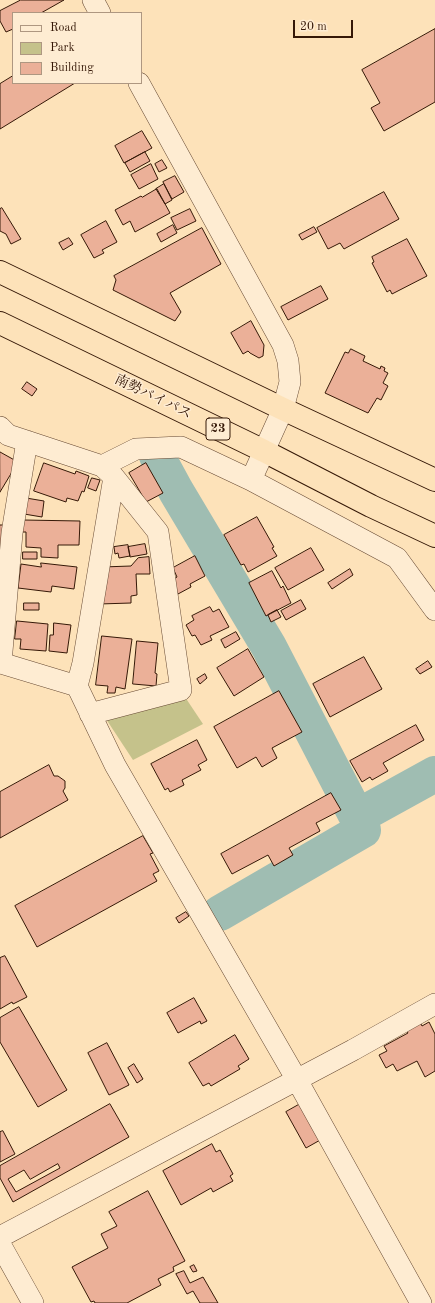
<!DOCTYPE html>
<html>
<head>
<meta charset="utf-8">
<style>
  body { margin:0 }
  #map { position:relative; width:435px; height:1303px; overflow:hidden; background:#fde2b9; font-family:"Old Standard TT",serif }
  canvas { display:block }
  .legend { position:absolute; left:12px; top:12px; width:130px; height:72px; box-sizing:border-box; background:#feecd2; border:1px solid #ae9781; margin:0; padding:5px 7px; list-style:none; font-size:12px; color:#351807 }
  .legend li { display:flex; align-items:center; gap:8px; height:20px }
  .legend b { width:20px; border:1px solid #ae9781 }
  .scale { position:absolute; left:293px; top:20px; width:60px; height:18px; box-sizing:border-box; border:2px solid #351807; border-top:0; padding-left:5px; font-size:12px; line-height:14px; white-space:nowrap; color:#351807; -webkit-text-stroke:3px #feecd2; paint-order:stroke }
</style>
</head>
<body>
<div id="map">
<canvas width="435" height="1303"></canvas>
<ul class="legend">
<li><b style="height:5px;background:#feecd2"></b>Road</li>
<li><b style="height:11px;background:#c5c28b"></b>Park</li>
<li><b style="height:11px;background:#ebb098"></b>Building</li>
</ul>
<div class="scale">20 m</div>
</div>
<script>
const ctx = document.querySelector('canvas').getContext('2d');
ctx.lineJoin = 'round';
function paint(path, color) { ctx.fillStyle = color; ctx.fill(path, 'evenodd'); }
function trace(path, color, width, dash) { ctx.strokeStyle = color; ctx.lineWidth = width; ctx.lineCap = dash ? 'butt' : 'round'; ctx.setLineDash(dash || []); ctx.stroke(path); }
function label(font, color, halo, rows, align = 'center') {
  ctx.font = font + ' "Old Standard TT","Noto Serif JP",serif'; ctx.lineWidth = 3; ctx.setLineDash([]); ctx.textBaseline = 'middle'; ctx.strokeStyle = halo; ctx.fillStyle = color; for (const [text, x, y, turn = 0] of rows) {
    ctx.save(); ctx.translate(x, y); ctx.rotate((+turn || 0) * Math.PI / 180); ctx.textAlign = isNaN(turn) ? turn : align; if (halo) ctx.strokeText(text, 0, 0); ctx.fillText(text, 0, 0); ctx.restore();
  }
}
paint(new Path2D(`
  M185,697l18,27 -70,36 -27,-41z`), '#c5c28b');
trace(new Path2D(`
  M157,456l19,35 93,156 88,170
  M220,913l143,-83 -6,-13 78,-43`), '#9fbdb2', 36);
const building = new Path2D(`
  M21,0h43l-23,13h-28v16l-7,3 -6,-11v-10z
  M435,29v73l-51,29 -13,-23 9,-5 -18,-33z
  M13,76v7h62l-75,46v-45z
  M142,131l10,17 -28,15 -9,-17z
  M145,152l5,9 -20,11 -5,-9z
  M162,160l5,8 -8,4 -4,-8z
  M151,164l7,15 -19,10 -8,-14z
  M175,176l9,16 -12,7 -9,-17z
  M164,184l8,16 -7,4 -9,-15z
  M157,189l13,24 -35,19 -5,-11 -7,4 -8,-15 26,-14 1,1z
  M384,192l15,27 -55,30 -4,-6 -12,6 -11,-21z
  M2,208l19,31 -10,5 -5,-10 -6,-3v-22z
  M190,209l6,12 -19,9 -6,-12z
  M106,221l11,21 -15,8 2,3 -10,5 -13,-23z
  M173,225l4,8 -16,9 -4,-8z
  M314,227l3,5 -15,8 -3,-5z
  M202,228l19,36 -51,29 11,19 -6,9 -62,-31 3,-10 -2,-4z
  M69,238l4,6 -10,6 -4,-7z
  M407,239l20,37 -35,18 -2,-4 -3,2 -15,-29 2,-1 -2,-5z
  M321,286l7,13 -40,21 -7,-13z
  M251,321l13,24 -1,11 -4,2 -9,-5 -2,-2 -5,3 -12,-21z
  M351,349l14,7 -2,5 17,8 1,-3 4,2 -1,3 4,2 -5,10 5,3 -7,14 -4,-2 -9,15 -43,-20 20,-41 3,1z
  M27,382l10,7 -5,7 -10,-7z
  M0,452l18,10 -18,30z
  M44,463l31,11 1,-3 13,5 -5,16 -2,-1 -4,10 -11,-3 -1,4 -32,-11z
  M146,463l17,30 -17,9 -17,-29z
  M92,478l8,2 -4,11 -8,-3z
  M26,498l18,3 -2,16 -18,-3z
  M257,517l17,30 -2,1 5,8 -29,16 -4,-8 -3,1 -17,-30z
  M23,520l57,1 -1,24h-21v13l-17,-1v-9l-15,-1v-15h-4z
  M0,525h7l-3,23h-4z
  M145,544l2,10 -17,3 -2,-10z
  M128,545l2,11 -11,2 -1,-5 -3,1 -1,-7z
  M311,548l13,22 -36,20 -13,-22z
  M23,552h14v7h-14z
  M195,556l10,20 -15,8 1,3 -13,7 -7,-13 6,-4 -4,-9z
  M149,557l1,17h-14l1,21 -6,1v7l-32,1 3,-37 29,-1 7,-8z
  M41,563l36,4 -3,22 -22,-3 -1,6 -33,-4 3,-24 20,3z
  M350,569l3,6 -21,14 -4,-6z
  M272,571l9,17 2,-2 8,17 -25,13 -17,-33z
  M301,600l5,9 -20,11 -5,-9z
  M24,603h15v7h-15z
  M210,607l3,5 6,-3 10,18 -19,9 2,4 -11,5 -6,-10 -3,1 -6,-11 8,-5 -2,-4z
  M277,610l4,7 -10,5 -3,-7z
  M17,621l31,3 -2,27 -26,-2 1,-10h-6z
  M54,623l17,2 -4,28 -18,-2 1,-16h3z
  M236,632l4,7 -15,9 -4,-8z
  M102,636l30,3 -7,50 -9,-2 -1,6h-8l1,-7 -12,-1z
  M137,641l21,2 -3,30 2,1 -1,12 -23,-2z
  M248,649l16,28 -30,19 -17,-28z
  M364,657l18,32 -52,28 -17,-33z
  M428,661l4,6 -12,7 -4,-5z
  M205,674l2,4 -7,6 -3,-5z
  M279,691l23,41 -30,16 5,10 -15,9 -6,-10 -19,11 -23,-41z
  M416,725l8,15 -41,23 5,8 -16,9 -2,-3 -8,5 -12,-21z
  M197,740l10,20 -9,5 3,5 -19,10 2,5 -14,7 -2,-4 -3,2 -14,-26z
  M49,765l5,11h4l7,5v7l-2,3 5,9 -68,38v-46z
  M331,793l10,17 -25,13 4,8 -31,17 4,7 -19,11 -6,-11 -36,19 -11,-20z
  M143,836l10,17 -3,1 9,17 -6,3 4,7 -120,66 -22,-41z
  M186,912l3,4 -10,7 -3,-5z
  M5,956l22,41 -14,7 -1,-2 -12,7v-51z
  M194,998l13,23 -6,3 -1,-3 -22,12 -11,-20z
  M19,1007l48,83 -29,17 -38,-65v-24z
  M420,1022l2,4 7,-4 6,12v37l-10,6 -8,-16 -20,10 -4,-7 -7,4 -7,-13 8,-4 -3,-5 24,-13 -2,-3z
  M235,1035l14,24 -11,7 2,3 -29,17 -2,-3 -6,3 -14,-23z
  M107,1043l22,42 -20,10 -21,-42z
  M134,1064l9,15 -6,4 -9,-15z
  M302,1103l20,36 -16,9 -20,-36z
  M110,1104l19,33 -116,65 -13,-24v-12zM58,1164l2,4 -44,24 -8,-13 16,-9 6,9z
  M3,1131l12,23 -15,8v-30z
  M212,1144l4,8 4,-2 13,24 -3,2 3,5 -20,11 -2,-4 -30,17 -18,-34z
  M148,1191l37,70 -12,6 1,4 -16,8 3,6 -34,18h-32l-1,-2 -3,1 -19,-35 36,-19 -7,-14 16,-8 -8,-14z
  M194,1265l3,6 -4,1 -3,-5z
  M184,1271l6,12 13,-6 15,26h-18l-7,-12 -6,3 -11,-20z`);
paint(building, '#ebb098');
trace(building, '#351807', 1);
const minor = new Path2D(`
  M93,0l7,13
  M139,83l144,262 5,16 2,21 -7,27 -32,71 146,78 38,52
  M0,427l8,8 94,31 12,11 -31,186 -6,23 38,79 182,315 124,223
  M27,441l-15,92 -11,130 76,23
  M102,466l34,-17 45,-2 70,33
  M90,714l91,-24 -23,-158 -44,-55
  M0,1237l353,-187 82,-46
  M0,1244l33,59`);
const trunk = new Path2D(`
  M0,272l283,137 152,71
  M0,323l264,128 107,55 64,30`);
trace(minor, '#674a34', 22);
trace(trunk, '#351807', 24);
trace(minor, '#feecd2', 21);
trace(trunk, '#fde2b9', 22);
for (const [x, y, w] of [
  [218,429,24]
]) { const box = new Path2D(); box.roundRect(x - w / 2, y - 11, w, 22, 3); ctx.fillStyle = '#feecd2'; ctx.fill(box); trace(box, '#351807', 1); }
label('bold 13px', '#351807', null, [
  ["23",218,429]
]);
label('14px', '#351807', '#feecd2', [
  ["南勢バイパス",153,397,26]
]);
</script>
</body>
</html>
